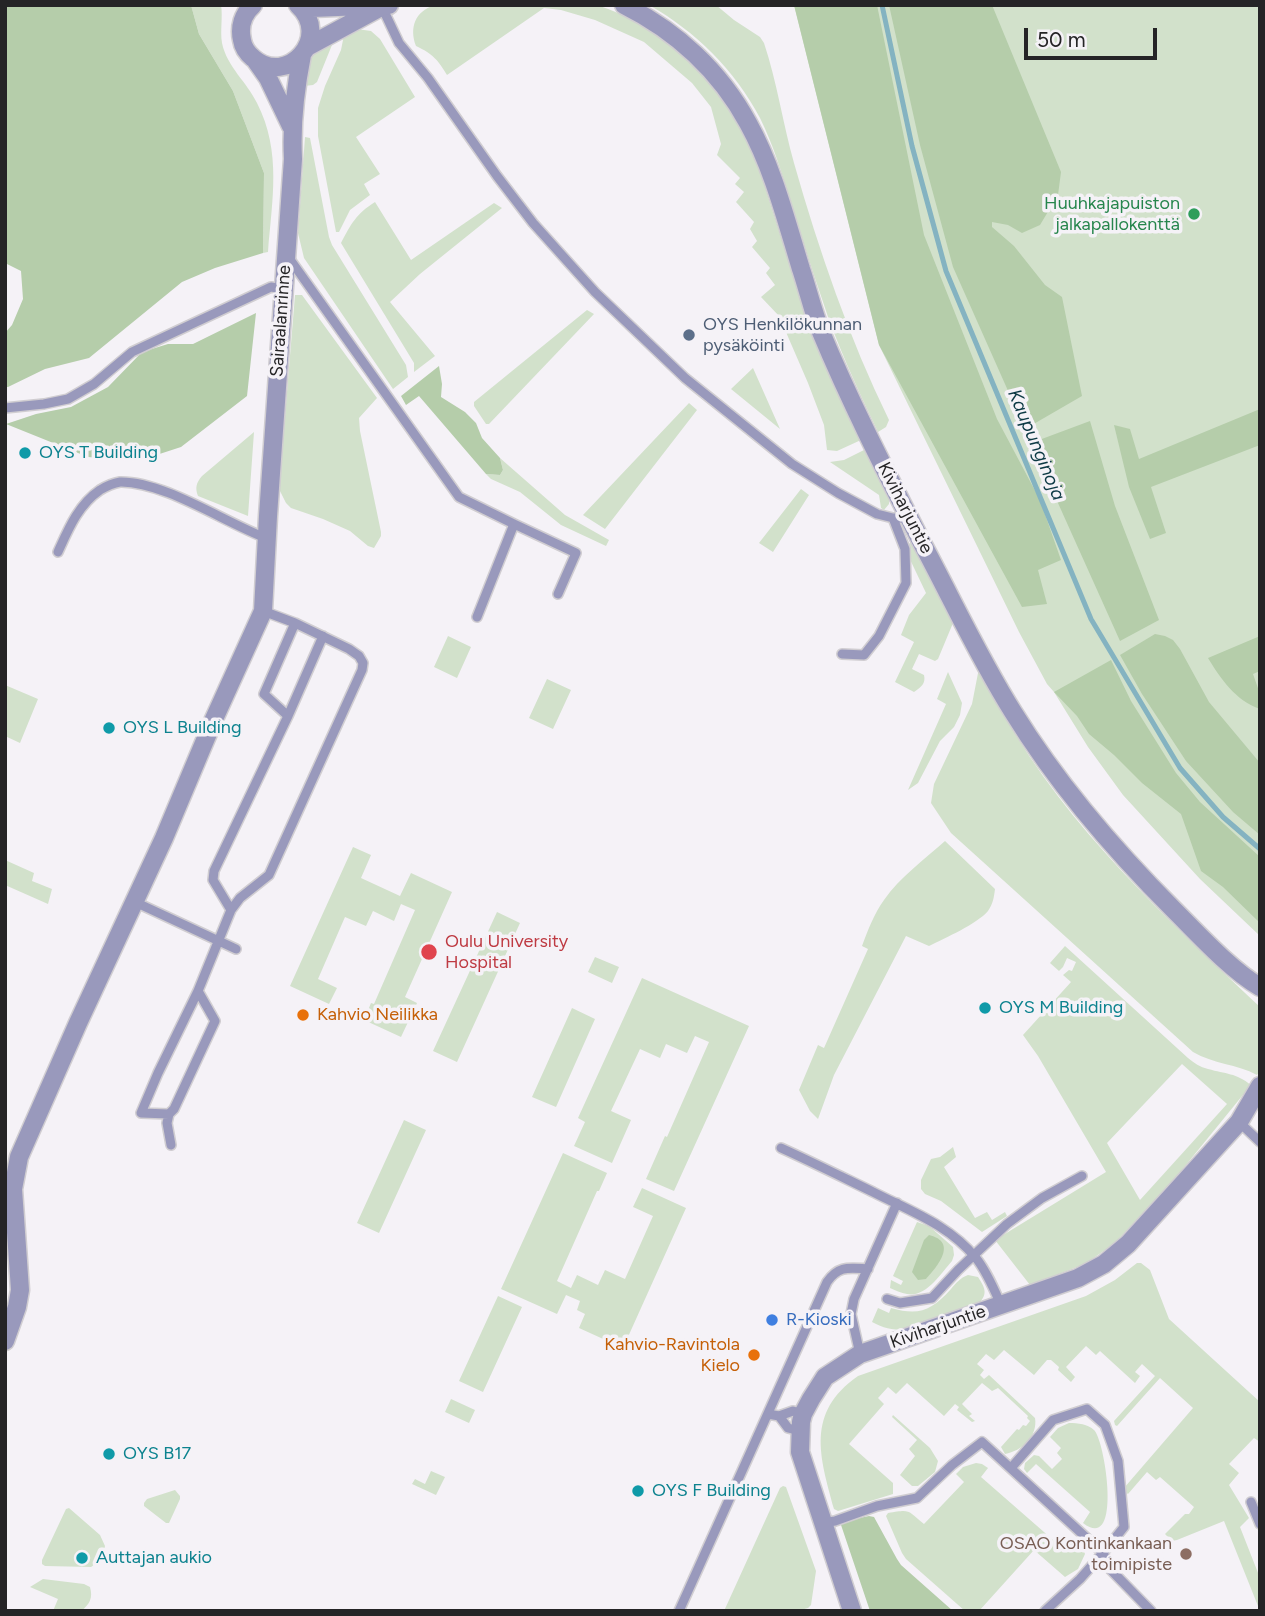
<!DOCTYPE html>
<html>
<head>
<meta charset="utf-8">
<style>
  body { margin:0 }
  #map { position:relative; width:1265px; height:1616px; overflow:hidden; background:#f5f2f7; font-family:Figtree,sans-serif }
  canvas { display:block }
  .frame { position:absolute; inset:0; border:7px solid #252426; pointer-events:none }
  .scale { position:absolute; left:1024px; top:28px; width:133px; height:32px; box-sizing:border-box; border:4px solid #252426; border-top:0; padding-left:9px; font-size:21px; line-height:24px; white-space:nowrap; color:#252426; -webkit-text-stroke:5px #f5f2f7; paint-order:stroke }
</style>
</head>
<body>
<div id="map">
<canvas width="1265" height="1616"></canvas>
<div class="frame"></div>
<div class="scale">50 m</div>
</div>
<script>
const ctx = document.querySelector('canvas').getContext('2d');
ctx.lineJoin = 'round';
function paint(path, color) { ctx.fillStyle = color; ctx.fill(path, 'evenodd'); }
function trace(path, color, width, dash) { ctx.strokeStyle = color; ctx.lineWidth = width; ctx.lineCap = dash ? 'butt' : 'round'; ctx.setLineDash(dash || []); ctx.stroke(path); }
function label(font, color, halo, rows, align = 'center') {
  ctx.font = font + ' Figtree,sans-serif'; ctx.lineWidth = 7; ctx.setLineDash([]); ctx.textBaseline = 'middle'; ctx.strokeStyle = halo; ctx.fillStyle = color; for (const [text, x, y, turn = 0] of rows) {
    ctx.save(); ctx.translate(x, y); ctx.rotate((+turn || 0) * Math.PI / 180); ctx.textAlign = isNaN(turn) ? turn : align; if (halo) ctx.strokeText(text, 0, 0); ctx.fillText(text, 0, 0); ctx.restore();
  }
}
paint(new Path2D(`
  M191,5h30c2,12 -1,25 1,38 5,24 25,39 35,60 25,49 15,97 11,149l-5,1 1,-80 -31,-82 -34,-57z
  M435,5h162c60,20 114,64 144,121 13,25 22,53 30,80 14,42 26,85 41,127 13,37 32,72 49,107l-24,11 -10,-1 -3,-25 -16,-42 -29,-67 -18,-19 14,-12 -9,-12 4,-5 -18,-21 5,-6 -7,-12 4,-7 -18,-20 8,-10 -9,-8 5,-6 -23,-23 4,-11 -10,-37 -19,-24 -48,-41 -49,-22 -34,-10 -17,-2 -97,67c-9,-15 -14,-21 -31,-29 -7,-18 -1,-35 19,-41z
  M649,5h67l18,15 26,17 4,6c13,39 19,81 30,120 25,88 55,175 95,257l-3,7 -8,5c-20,-42 -42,-89 -56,-133 -11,-32 -21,-64 -31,-97 -9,-28 -18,-58 -31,-84 -25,-48 -65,-87 -111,-113z
  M794,5h466v931l-60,-57 -77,-84 -35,-48 -34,-55 -7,-8 -28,-52 -140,-287z
  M357,29l14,2 9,8 35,58 -59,40 24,37 -16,10 6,11 -20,15 -11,22h-3l-18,-96v-28l7,-22 16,-36 3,-15z
  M334,40l-17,42 -4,3 -9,1c5,-27 5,-32 30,-46z
  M305,137l5,1 19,99 3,8 74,120 2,12 -15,12 -89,-131 -6,-25z
  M375,202l36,58 83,-57 8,5 -82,66 -30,28 45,54 -21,16v-9l-73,-120c10,-19 15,-29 34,-41z
  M295,295h7l75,103 -18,20 1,13 21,101v4l-7,12 -6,-2 -18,-15 -27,-12 -32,-11 -5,-5 -7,-14z
  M587,310l7,4 -105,110h-3l-12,-18v-4z
  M753,368l27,61 -49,-40z
  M689,403l8,7 -92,119 -22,-14z
  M254,432l-6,84 -50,-20c-3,-8 -2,-13 4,-20z
  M864,450l25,47v7l-5,6 -3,-2 -2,-13 -49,-33 14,-2z
  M500,458l65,57 44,25 -3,6 -45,-21 -41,-33 -29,-13 -5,-5 14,1 3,-5z
  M801,489l8,6 -36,57 -14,-9z
  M911,543l4,4 38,76 -15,36 -3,2 -16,-7 -7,15 12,6c2,9 -3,12 -10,17l-19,-10 19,-40 -13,-7 8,-20 17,-22 -21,-44 2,-5z
  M448,636l23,11 -14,31 -23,-11z
  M979,668c6,16 16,31 25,47 63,112 163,204 256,292v64l-3,4c-20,-11 -44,-11 -64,-23l-242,-219 -20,-30 3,-19 38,-80z
  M948,672l14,31 -2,12 -6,12 -14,14 -22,42 -10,7 38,-86 -9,-5z
  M547,679l24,11 -18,39 -24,-11z
  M5,685l33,14 -18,44 -15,-7z
  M945,841l50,48c-1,8 -2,15 -7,22 -11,13 -43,27 -59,35l-23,-10 -72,139 -16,44 -8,-8 -11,-21 19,-45 6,3 44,-99 -6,-3c6,-16 12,-32 22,-46 16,-23 41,-41 61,-59z
  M353,847l18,8 -10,23 39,18 11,-23 41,19 -47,105 12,6 -16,34 -37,-17 7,-17 3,1 41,-94 -14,-6 -7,17 -21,-10 -7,15 -21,-9 -27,62 19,9 -8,16 -39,-18z
  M5,860l29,13 -2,8 20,8 -4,15 -43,-19z
  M497,912l23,11 -63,139 -24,-11z
  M1065,946l123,112c6,5 12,9 20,11 18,5 28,4 43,16l-74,91 -62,67 -30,21 -55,21 -35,-45 111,-68 -68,-116 -15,-21 48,-53 -8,-7 6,-5 3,1 4,-9 -9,-4 -4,9 -4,4 -9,-8zM1182,1064l45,40 -87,96 -33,-57z
  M595,957l24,10 -7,16 -24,-11z
  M642,978l107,48 -75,165 -28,-12 19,-43 2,1 42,-95 -14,-6 -8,17 -21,-9 -6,14 -20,-9 -29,62 20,9 -19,43 -38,-17 11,-24 -7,-4z
  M572,1008l23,11 -39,88 -24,-10z
  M404,1120l22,10 -47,103 -22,-10z
  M953,1147l3,10 -12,10 31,51 12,-6 5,8 13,-8 2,4 -25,16 -41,-31 -16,-7 -4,-5v-9l10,-21 9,-2z
  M563,1153l44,20 -8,18h-2l-40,90 14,7 6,-13 21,10 7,-15 20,9 28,-63 -20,-9 9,-19 44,20 -63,140 -44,-20 6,-14 -8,-4 3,-9 -14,-6 -9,19 -56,-25z
  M917,1222l12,4 24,21 1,8 -2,6c-11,12 -26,37 -45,33 -6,-1 -12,-4 -17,-6l1,-8 10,5 2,-4 -10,-5z
  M1137,1263h4l9,7 19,49 91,83v40l-6,-4 -25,26 10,9 -10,12 20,33 -9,9 20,51v33l-36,-90 -47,19 -5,1 -7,-7 20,-20h4l5,-7 -34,-30 -4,3 -9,-8 -19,22 -4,-3v-3l69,-80 -33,-30 -43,48 -2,-1 -1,-4 41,-45 -13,-12 -7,8 5,4 -5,7 -35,-32 -4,4 -10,-9 -20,21 9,10 -4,5 -13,-12 1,-3 -8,-7h-4l-13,15 -30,-25 -10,10 -8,-6 -9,10 7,6 -4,5 4,4 5,-4 46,43c3,18 -13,33 -30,36l-4,-7 16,-18 2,1 4,-5 3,1 4,-5 -3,-3 1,-2 -30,-28 -6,3 -10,-8 -20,21 10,10 -3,2 6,5 -3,1 -15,-12 2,-3 -4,-3 -11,12 -37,-33 -11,11 -8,-7 -10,11 6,6 -35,40 44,39v11l-55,17 -4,-2c-14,-52 -29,-96 24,-133l228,-80 29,-16z
  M968,1275l10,2c8,12 10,18 -1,28l-73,25c-12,0 -21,-2 -32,-8l6,-14 11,5 2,-5c28,8 40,3 60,-19 5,-6 9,-11 17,-14z
  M498,1296l24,11 -39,85 -24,-11z
  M451,1399l24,11 -6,13 -24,-11z
  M893,1415l37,33 8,13 -3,11 -17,14h-6l-12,-11 15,-19 -6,-7 8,-9 -25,-23z
  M1069,1423c9,0 19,1 25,7 11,10 29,124 -11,93l7,-11 -54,-48 -9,9 -3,-4 1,-6 9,-8 5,1 13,13 10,-10 -5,-6 4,-5 -11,-11 8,-9z
  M976,1463l6,1 6,4 -7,9 79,69 9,-9h3l11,11 2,6 -7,15 -13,8 -31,-27 -55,61h-14l-59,-52 -4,-6 -16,-37 2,-3c23,-4 19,-3 36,11l40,-42 -8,-8 7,-7z
  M431,1471l14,6 -9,18 -24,-11 3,-5 10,5z
  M783,1486l3,1 30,84 -5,34 -3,3 -11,3h-73l56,-123z
  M175,1490l5,6v3l-11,24h-3l-22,-17v-3l3,-4z
  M69,1508l31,27 5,11 -2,9 -5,7 -7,5 -46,-1 -3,-2v-4l24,-51z
  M43,1579l41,5 6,3c3,11 0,17 -9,24h-28l5,-12 -28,-12z`), '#d2e1cb');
paint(new Path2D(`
  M5,5h186l8,29 34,57 31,82 -1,80 -48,15 -33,14 -93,76 -44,11 -37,18h-3v-54l7,-8 11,-26 -2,-28 -16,-8z
  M794,5h83l47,230 73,184 43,81 21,60 -23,10 9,34 -25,3 -143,-262z
  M889,5h103l69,167 -3,23 -18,30 -18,8 -14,-8 -16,-3v5l22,19 31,39 17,12 20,99 -57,33 -72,-162 -33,-122z
  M256,313l-9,83 -66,51 -43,14 -50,-4 -82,-33 30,-10 35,-7 37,-20 34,-35 26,-8h25z
  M439,366l3,18 -1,13 24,15 11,11 6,15 18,20 3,12 -3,5 -14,-1 -67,-78 -13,9 -5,-9z
  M1260,409v36l-109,42 15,46 -16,6 -21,-52 -15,-62 16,4 9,30z
  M1090,421l25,85 44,114 -39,21 -89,-198z
  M1155,634l10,2 8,4 7,9 29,53 51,61v72l-27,-23 -47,-51 -44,-67 -22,-39z
  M1260,636v35l-7,3 7,20v15c-24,-8 -40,-31 -52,-51z
  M1111,660l20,41 45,72 24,29 60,55v66l-37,-36 -22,-16 -20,-57 -39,-31 -28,-28 -25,-21 -12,-18 -23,-24z
  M929,1235c29,7 9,31 -3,44l-8,1 -6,-8 12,-32z
  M869,1516l5,1 23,42 4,6 52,46h-83l-30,-89z`), '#b5cdaa');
trace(new Path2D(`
  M882,5l30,141 34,125 145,348 89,149 43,49 37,32`), '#84b3c1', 5);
const lane = new Path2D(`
  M382,7l17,36 29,35 69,98 36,47 62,69 90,86 107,86 46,29 39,21 16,4h16
  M289,258l170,239 55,27 -37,93
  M5,408l39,-4 24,-5 26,-15 38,-32 139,-65 12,2
  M514,524l62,29 -18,41
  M58,552c10,-22 20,-47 42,-62 5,-3 14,-7 20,-8 43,-1 104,40 146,56
  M842,654l22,1 15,-19 27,-53 -1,-34 -12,-31
  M288,716l-24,-22 31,-71
  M135,902l101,47
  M231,910l-18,-30 1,-9 74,-155 35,-80
  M198,991l17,30 -41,88 -5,5 -28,-1 17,-40 40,-82 33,-81 9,-12 29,-23 93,-205 1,-7 -4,-7 -10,-7 -54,-26 -32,-12
  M169,1114l-2,9 4,22
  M1239,1122l21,20
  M781,1148c31,14 61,29 92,44 37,19 76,33 103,66 11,14 18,31 25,47
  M887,1299l13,4 32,-5 26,-28 49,-46 35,-26 40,-22
  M860,1354l-9,-40 3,-15 43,-96
  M768,1414l11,2 14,-5 10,3
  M779,1416l9,12 12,3
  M1251,1502l9,22
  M822,1523l13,-2 42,-15 40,-8 35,-33 30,-23 121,111 21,-26 -6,-66 -13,-36 -18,-16 -34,11 -42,48
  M679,1611l148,-329c12,-17 22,-14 41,-13
  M1045,1611l35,-32 23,-26 7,16 41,42`);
const street = new Path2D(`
  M253,5c-10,9 -14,22 -11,35 1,7 5,13 11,18 34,30 80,-21 45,-53
  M302,5l10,3 77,-3
  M624,5c52,26 96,66 124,118 25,45 38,97 53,146 7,21 12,43 20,63 30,72 66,142 101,211 30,56 57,115 91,169 45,73 102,139 162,199 25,25 56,59 85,76
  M307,47l72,-39
  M256,61l12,17 23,48
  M5,1341l12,-34 3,-17 -7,-101 6,-32 59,-134 86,-185 50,-119 49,-108 5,-95 25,-357c-2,-37 2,-69 9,-104
  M852,1611l-52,-159 1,-30 2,-8 8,-15 14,-22 35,-23 218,-76 26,-14 24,-20 111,-122 21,-36`);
trace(lane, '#d0cdd1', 12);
trace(street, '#d0cdd1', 21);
trace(lane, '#9999bc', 9);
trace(street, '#9999bc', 18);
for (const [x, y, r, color] of [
  [1194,214,7,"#2e9e5b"],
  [689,335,7,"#5c6f8a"],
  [25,453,7,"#0f9aa8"],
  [109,728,7,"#0f9aa8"],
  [429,952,9,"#e0444e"],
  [985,1008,7,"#0f9aa8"],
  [303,1015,7,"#e8710a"],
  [772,1320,7,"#3f7fe0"],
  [754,1355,7,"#e8710a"],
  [109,1454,7,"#0f9aa8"],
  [638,1491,7,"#0f9aa8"],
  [1186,1554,7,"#8d6e63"],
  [82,1558,7,"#0f9aa8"]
]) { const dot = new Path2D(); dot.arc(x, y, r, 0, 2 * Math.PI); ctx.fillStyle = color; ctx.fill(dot); trace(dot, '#f5f2f7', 2.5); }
label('18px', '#27864d', '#f5f2f7', [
  ["Huuhkajapuiston",1180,204],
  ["jalkapallokenttä",1180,225]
], 'right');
label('18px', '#252426', '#f5f2f7', [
  ["Sairaalanrinne",281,321,-86],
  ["Kiviharjuntie",905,508,63],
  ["Kiviharjuntie",938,1327,-19]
]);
label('18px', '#4e5e75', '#f5f2f7', [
  ["OYS Henkilökunnan",703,325],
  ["pysäköinti",703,346]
], 'left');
label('18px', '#0d838f', '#f5f2f7', [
  ["OYS T Building",39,453],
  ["OYS L Building",123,728],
  ["OYS M Building",999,1008],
  ["OYS B17",123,1454],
  ["OYS F Building",652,1491],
  ["Auttajan aukio",96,1558]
], 'left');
label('18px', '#be3a42', '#f5f2f7', [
  ["Oulu University",445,942],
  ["Hospital",445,963]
], 'left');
label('18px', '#c56008', '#f5f2f7', [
  ["Kahvio Neilikka",317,1015],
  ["Kahvio-Ravintola",740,1345,"right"],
  ["Kielo",740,1366,"right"]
], 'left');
label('18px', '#366cbe', '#f5f2f7', [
  ["R-Kioski",786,1320]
], 'left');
label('18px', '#785e54', '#f5f2f7', [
  ["OSAO Kontinkankaan",1172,1544],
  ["toimipiste",1172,1565]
], 'right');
label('italic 19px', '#0c3944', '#f5f2f7', [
  ["Kaupunginoja",1036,445,67]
]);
</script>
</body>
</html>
